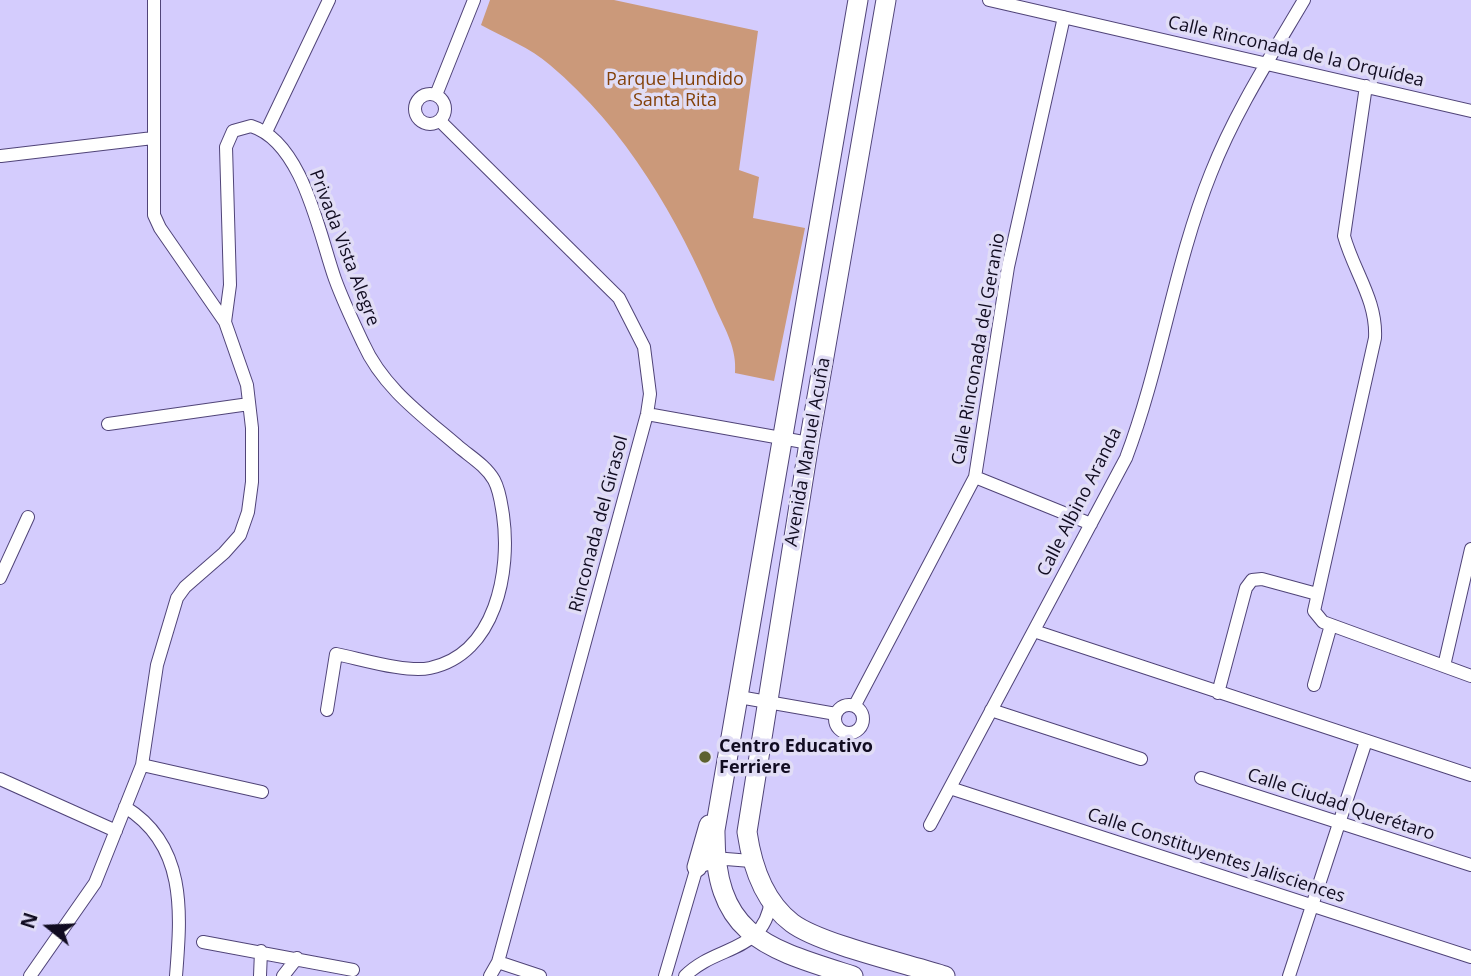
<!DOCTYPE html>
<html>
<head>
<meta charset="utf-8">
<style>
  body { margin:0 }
  #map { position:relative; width:1471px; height:976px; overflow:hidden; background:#d4ccfd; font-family:"Open Sans",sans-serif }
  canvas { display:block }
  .north { position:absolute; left:14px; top:892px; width:70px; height:70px; -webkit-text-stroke:5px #e1ddf6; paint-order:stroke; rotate:288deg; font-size:19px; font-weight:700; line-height:28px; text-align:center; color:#110c21 }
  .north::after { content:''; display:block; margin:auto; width:24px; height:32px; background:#110c21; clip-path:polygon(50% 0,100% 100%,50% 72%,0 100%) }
</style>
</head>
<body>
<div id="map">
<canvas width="1471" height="976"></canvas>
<div class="north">N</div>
</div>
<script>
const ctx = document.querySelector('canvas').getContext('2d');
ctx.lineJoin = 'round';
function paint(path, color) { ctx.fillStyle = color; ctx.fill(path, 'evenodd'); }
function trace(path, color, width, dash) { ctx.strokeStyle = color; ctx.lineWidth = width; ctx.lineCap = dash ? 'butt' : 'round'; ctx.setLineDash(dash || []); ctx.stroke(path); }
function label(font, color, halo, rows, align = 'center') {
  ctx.font = font + ' "Open Sans",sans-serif'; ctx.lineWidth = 7; ctx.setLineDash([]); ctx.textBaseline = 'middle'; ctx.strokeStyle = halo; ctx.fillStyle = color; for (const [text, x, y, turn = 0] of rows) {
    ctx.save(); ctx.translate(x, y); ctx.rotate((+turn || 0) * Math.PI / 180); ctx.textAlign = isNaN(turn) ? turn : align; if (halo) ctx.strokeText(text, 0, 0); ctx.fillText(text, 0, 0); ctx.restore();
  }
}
paint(new Path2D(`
  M490,0h124l144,31 -19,139 20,7 -6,41 52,10 -31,153 -39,-8c2,-24 -9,-42 -19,-64 -38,-91 -90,-180 -166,-244 -19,-17 -47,-28 -69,-40z`), '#cb997a');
const street = new Path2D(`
  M989,0l482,111
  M1366,86l-22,150c10,36 33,64 31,102l-61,273 9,11 148,54
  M415 109a15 15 0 1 1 30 0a15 15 0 1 1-30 0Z
  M436,95l38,-95
  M440,121l179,177 25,49 6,47 -3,20 -149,548 -8,14
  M266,132l63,-132
  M1,156l152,-18
  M225,322l5,-37 -4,-138 7,-16 18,-5c52,16 68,108 84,153 8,22 18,43 28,64 20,45 60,73 96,104 12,10 27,19 35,33 6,11 7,23 9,35 8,56 -7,139 -73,153 -24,5 -69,-9 -94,-14l-9,56
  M647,414l162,29
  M108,424l141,-20
  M975,477l116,47
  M0,578l28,-61
  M1034,631l437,144
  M1444,666l27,-117
  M1314,685l17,-60
  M1218,693l28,-105 6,-8 10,-1 55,15
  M739,697l97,17
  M835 719a14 14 0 1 1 28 0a14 14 0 1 1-28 0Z
  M855,705l120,-228 33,-210 56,-250
  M991,710l150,49
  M142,765l120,27
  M1201,778l270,87
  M0,779l116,52
  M950,788l521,169
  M125,807c62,38 56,106 51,169
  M930,825l196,-367c35,-92 48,-193 85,-285 24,-61 60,-117 93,-173
  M203,942l150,28
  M498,962l42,14
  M30,976l65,-93 47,-118 15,-100 20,-67 8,-11 39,-34 16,-18 8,-23 4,-30v-54l-5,-43 -22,-63 -65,-94 -6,-13v-215
  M260,976l1,-25
  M283,976l14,-18
  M665,976l32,-109 29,-8 25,2
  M685,976c32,-32 79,-22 86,-76
  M1289,976l77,-235`);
const secondary = new Path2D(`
  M886,0l-77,443 -62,389c5,34 16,69 45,91 28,21 116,41 153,53
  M697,867l12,-42
  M853,976c-88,-28 -139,-40 -138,-146l143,-830`);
trace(street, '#504478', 14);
trace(secondary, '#504478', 21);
trace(street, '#fff', 12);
trace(secondary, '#fff', 19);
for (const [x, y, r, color] of [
  [705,757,7,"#5d612f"]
]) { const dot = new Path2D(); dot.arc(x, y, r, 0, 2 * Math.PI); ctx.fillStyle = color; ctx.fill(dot); trace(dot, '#e1ddf6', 2.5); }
label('18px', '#110c21', '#e1ddf6', [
  ["Calle Rinconada de la Orquídea",1296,52,13],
  ["Privada Vista Alegre",344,248,69],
  ["Calle Rinconada del Geranio",979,349,-80],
  ["Avenida Manuel Acuña",808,452,-80],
  ["Calle Albino Aranda",1080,502,-63],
  ["Rinconada del Girasol",599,524,-75],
  ["Calle Ciudad Querétaro",1341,805,18],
  ["Calle Constituyentes Jalisciences",1216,856,18]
]);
label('18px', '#83410a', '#e1ddf6', [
  ["Parque Hundido",675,80],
  ["Santa Rita",675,101]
]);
label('bold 18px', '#110c21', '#e1ddf6', [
  ["Centro Educativo",719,747],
  ["Ferriere",719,768]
], 'left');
</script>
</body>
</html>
